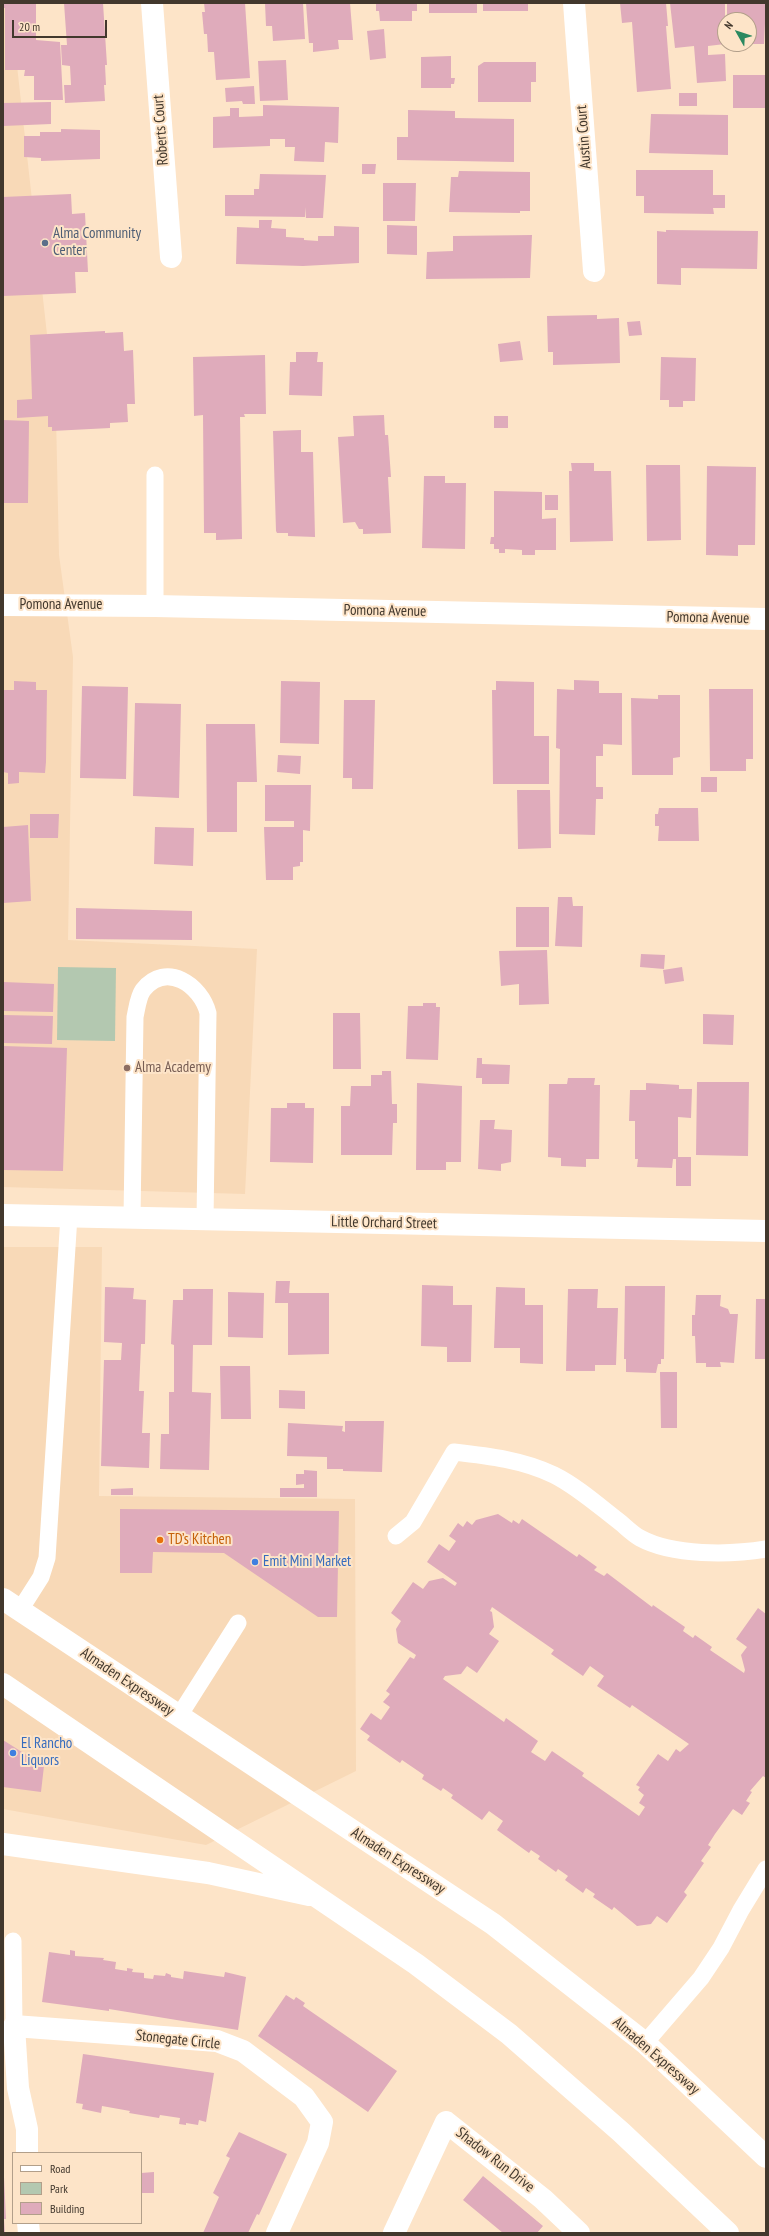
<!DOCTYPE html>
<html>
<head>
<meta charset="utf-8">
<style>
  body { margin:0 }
  #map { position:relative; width:769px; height:2236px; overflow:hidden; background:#fde4c8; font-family:"PT Sans Narrow",sans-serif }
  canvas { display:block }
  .frame { position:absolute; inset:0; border:4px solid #42382d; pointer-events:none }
  .legend { position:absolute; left:12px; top:2152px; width:130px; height:72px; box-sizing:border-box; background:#fde4c8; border:1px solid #b29f8a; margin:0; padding:5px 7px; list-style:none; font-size:12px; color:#42382d }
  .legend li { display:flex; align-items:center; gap:8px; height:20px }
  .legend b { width:20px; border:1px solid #b29f8a }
  .north { position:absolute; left:717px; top:12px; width:40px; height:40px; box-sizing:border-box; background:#fde4c8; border:1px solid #b29f8a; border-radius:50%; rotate:309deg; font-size:11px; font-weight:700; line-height:16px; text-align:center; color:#42382d }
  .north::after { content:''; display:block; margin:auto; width:14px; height:18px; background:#2b8960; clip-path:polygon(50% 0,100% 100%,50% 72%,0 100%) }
  .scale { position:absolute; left:12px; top:20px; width:95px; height:18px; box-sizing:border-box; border:2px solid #42382d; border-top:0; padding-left:5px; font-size:12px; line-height:14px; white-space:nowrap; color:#42382d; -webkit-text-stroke:3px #fde4c8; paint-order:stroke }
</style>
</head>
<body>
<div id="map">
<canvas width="769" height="2236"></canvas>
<div class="frame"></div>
<ul class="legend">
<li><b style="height:5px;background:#fff"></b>Road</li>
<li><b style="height:11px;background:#b3c8b0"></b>Park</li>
<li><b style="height:11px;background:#dfabbb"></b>Building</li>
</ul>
<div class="north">N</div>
<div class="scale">20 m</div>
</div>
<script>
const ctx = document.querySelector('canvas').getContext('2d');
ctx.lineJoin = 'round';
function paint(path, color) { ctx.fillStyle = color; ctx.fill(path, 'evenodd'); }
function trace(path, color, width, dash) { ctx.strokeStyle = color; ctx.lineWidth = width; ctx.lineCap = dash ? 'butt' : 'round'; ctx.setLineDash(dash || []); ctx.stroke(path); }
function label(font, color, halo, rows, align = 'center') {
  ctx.font = font + ' "PT Sans Narrow",sans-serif'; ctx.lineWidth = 4; ctx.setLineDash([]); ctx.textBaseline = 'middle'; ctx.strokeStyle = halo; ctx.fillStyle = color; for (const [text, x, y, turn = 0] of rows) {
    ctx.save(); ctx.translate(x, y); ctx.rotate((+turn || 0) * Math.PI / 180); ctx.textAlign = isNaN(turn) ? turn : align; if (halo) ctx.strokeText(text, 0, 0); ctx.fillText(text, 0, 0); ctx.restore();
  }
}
paint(new Path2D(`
  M3,3h7l46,412 3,140 14,102 -5,283 189,9 -12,245 -242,-7z
  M3,1247h99l-3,249 256,3 1,272 -150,74 -203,-36z`), '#f8d9b7');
paint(new Path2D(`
  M58,967l58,1 -1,73 -58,-1z`), '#b3c8b0');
paint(new Path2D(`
  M3,3h33v37l24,2 3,58h-29v-24h-10l1,-6h-20v-62h-2z
  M64,3h39l4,62h-2l1,20h-2l1,16 -40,2 -1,-18h7l-1,-19 -8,-1 -1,-20h6z
  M204,3h41l5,75 -34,2 -2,-28h-6l-1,-18h-3l-2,-22h3z
  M265,3h38l2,36 -32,2 -1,-15h-6z
  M306,3h44l3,37h-15l1,9 -26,3v-9h-4z
  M376,3h41v8h-5v10h-32l-1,-10h-3z
  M429,3h48v10h-48z
  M483,3h45v8h-45z
  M620,3h46l2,23h-2l5,63 -34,3 -5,-70 -10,1z
  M670,3h55v41l-17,2v9l17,-1 1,27 -29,2 -3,-37 -19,2z
  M727,3h39l-2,41h-15v-24h-22z
  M384,29l2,29 -16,2 -3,-29z
  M451,56v22h4l-1,6h-3v4h-30v-31z
  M286,60l2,40 -28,1 -2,-40z
  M484,62h52v20h-5v20h-53v-36z
  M733,75h32l1,33h-33z
  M254,86l1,18h-12l-1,-3 -16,1 -1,-14z
  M679,93h18v13h-18z
  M51,102v22l-48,2v-23z
  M263,105l76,2 -1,36 -13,-1 -1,20 -30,-1 1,-14h-10v-8h-15v7l-57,2v-31l17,-1v-8h9v9l24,-1z
  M408,110l47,1v7l59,1v43l-117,-2v-23h11z
  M651,114l77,1v40l-79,-2z
  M61,129l39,1v29l-59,2v-3l-17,-1v-21h16v-4h21z
  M362,164h14l-1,10h-13z
  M636,170h77v25h12v13h-12l1,6 -70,-1v-17h-8z
  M459,171l71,1v39h-10v2l-71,-1 2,-35h7z
  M260,174l66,1 -3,43h-17l-1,-11v10l-80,-1v-21h29v-6h5z
  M383,183h33l-1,38h-32z
  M71,194l1,20 13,-1 3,59h-13l1,21 -73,3v-99z
  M259,220h13l-1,8 15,1v8l18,1v2l14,1v-5h16v-10l25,1v36l-56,3 -67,-2 1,-37 22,1z
  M387,225l30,1v29l-30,-1z
  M666,230l92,1 -1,38 -76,-1v17l-24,-1v-53l9,1z
  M532,235l-2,43 -104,1 1,-27 26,-1v-15z
  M597,315v4l22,-1 1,45 -67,2v-13h-5l-1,-36z
  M640,321l2,14 -13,1 -2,-14z
  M105,331v2l18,-1 1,19 9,-1 2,54h-8l1,18 -18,1v5l-58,3v-4h-4v-11l-31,2v-18l15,-1 -2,-64z
  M520,341l3,19 -23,2 -2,-18z
  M296,352h22l-1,10h6l-1,34 -33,-1 1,-33h6z
  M265,355l1,59h-22l1,3h-5l2,122 -26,1v-7h-12l-1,-118 -9,1 -1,-59z
  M661,357l35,1 -1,43h-12v6h-14v-7h-9z
  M384,415l1,20h3l3,42h-3l3,56 -28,1v-5h-4l-4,-7 -12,1 -5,-86 16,-1 -1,-20z
  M494,416h14v12h-14z
  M3,420l26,1 -1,82h-25z
  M301,430v22h12l2,85 -27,-1v-3h-11l-1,-2 -3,-100z
  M571,463h23v8h17l2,70 -43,1 -1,-71h3z
  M646,465h34l1,75 -34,1z
  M707,466l49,1 -1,78h-17v11l-32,-1z
  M424,476h21v7h21l-1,66 -43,-1z
  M494,491l48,1v27l14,-1v32h-21v5h-13v-5l-17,-1v4h-6v-4h-5v-5h-4l1,-7h3z
  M545,495h13v15h-13z
  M574,680l25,1v12h23v52l-19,-1v12h-7v31h7v12h-7l-1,36 -36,-1 1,-85 -4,-1 1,-59 17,1z
  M14,681l22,1v8h11l-1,72 -1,11 -26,-1v11l-11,1v-11l-5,-1v-82h11z
  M281,681l39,1 -1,62 -39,-1z
  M496,681l38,1v54h15v48h-56l-1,-94h4z
  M82,686l46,1 -2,92 -46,-1z
  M709,689h44v70h-7v12h-36z
  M658,695h22v62l-7,1v17h-41l-1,-77 27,1z
  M344,700h31l-2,89h-21v-11h-9z
  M135,703l46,1 -2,94 -46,-2z
  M206,724h49l2,58h-20v50h-30z
  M278,755l23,1 -1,18 -23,-2z
  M701,777h16v15h-16z
  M265,785h46l-1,46 -7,-1v32h-3v4l-7,1v13h-27l-2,-53h30v-6h-29z
  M517,790h33l1,58 -33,1z
  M659,808h39l1,33h-41l1,-15h-4v-12h3z
  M30,814h29l-1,24h-28z
  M28,825l3,76 -28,2v-76z
  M155,827l39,1 -1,38 -39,-2z
  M558,897h14l1,9h10l-1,41 -27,-1z
  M516,907h33v40h-33z
  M76,908l116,3v29l-116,-1z
  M547,950l2,54 -30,1v-21l-18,2 -2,-35z
  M641,954l24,1 -1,14 -24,-2z
  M682,967l2,14 -19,3 -2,-14z
  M3,982l51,2 -1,28 -50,-1z
  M423,1003h13v4h4l-2,53 -32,-1 2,-53h15z
  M333,1013h27l1,56h-28z
  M703,1014l31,1 -1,30 -30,-1z
  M3,1015l50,1 -1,28 -49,-1z
  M3,1046l64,2 -4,123 -60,-1z
  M477,1058h5v6l28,1 -1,19h-27v-6h-6z
  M382,1071h9l1,33h5v19h-4l-1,32h-51v-49h9l1,-20h20v-11h11z
  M568,1078h27l-1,7h6l-1,74h-13v8l-25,-1v-8l-13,-1 1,-73h18z
  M697,1082h52l-1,74 -52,-1z
  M417,1083l45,3 -1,76h-15v8h-30z
  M646,1083l33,2v4h13l-1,29 -13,-1v40h13v29h-15v-27h-3l-1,9 -35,-1 1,-8h-3v-38h-6l1,-31h16z
  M287,1103h18v5h9l-1,55 -43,-1 1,-54h16z
  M480,1120h15l-1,9 18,1 -1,32 -10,2v7l-23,-2z
  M276,1281h14l-1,12h40v61l-41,1v-52h-13z
  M422,1285l31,1v19h19l-1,57h-24v-15l-26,-1z
  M625,1286h40l-1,73h-3v5h-3l-2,9 -30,-1v-13h-2z
  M105,1287l29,1 -1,11 13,1 -1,44h-4l-2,47h5l-2,42h8l-1,35 -48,-2 3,-106h17l1,-17 -18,-1z
  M496,1287l29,1v17h18v59l-23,-1v-15h-26z
  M183,1289h30l-1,56h-19l-1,47 19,1 -2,77 -49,-1 1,-35h8v-42h5v-47l-3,-1 2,-44h10z
  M568,1289h30l-1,19h21l-2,57h-21v6h-29z
  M228,1292l36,1 -1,45 -35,-1z
  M696,1295h25l-1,11 8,3 2,5h8l-4,49 -14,-1 1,5h-15v-4h-10l-1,-27h-3v-21h3z
  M756,1299h10v60h-11z
  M220,1366h30l1,53h-30z
  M660,1372h17v56h-16z
  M279,1390l26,1v18l-26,-1z
  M345,1421h39l-2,51 -39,-1v-2h-16v-12l-40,-1 1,-33 55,3 -1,5 3,1z
  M304,1470l13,1v26h-37v-9h24v-4l-8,1v-11h8z
  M133,1488v7h-22v-6z
  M120,1509l219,2 -2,106h-19l-94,-64 -71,-1 -1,21h-32z
  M498,1514l14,9 1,-3 6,4 3,-5 55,38 2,-3 18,13 -3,3 10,6 3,-3 45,34 1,-2 32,22 -2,4 10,7 2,-3 17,12 -2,3 34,23 1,-3 -4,-15 6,-8 -11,-8 22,-31 8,6v164l-3,-2 -13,15 2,1 -6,9 4,2 -8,12 -9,-6 -18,25 -7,11 3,2 -10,14 3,2 -20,29 3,3 -20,28 -10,-7 -6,8 -14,2 -23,-19 -2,3 -19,-13 2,-3 -9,-6 -3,5 -18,-13 3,-4 -10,-7 -2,3 -18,-13 2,-3 -9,-6 -2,3 -32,-23 6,-9 -14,-10 -7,9 -31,-22 2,-3 -10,-7 -2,3 -19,-12 2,-4 -22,-15 -2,3 -33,-23 3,-4 -10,-7 11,-16 10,7 9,-13 -7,-5 7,-8 -4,-3 24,-34 4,2 2,-4 -18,-12 -2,-14 5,-8 -10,-8 22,-31 10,7 6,-8 14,-3 12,8 2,-3 -30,-21 12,-18 10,7 7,-10 -7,-5 9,-13 5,4 4,-6 5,4 4,-5zM492,1607l62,43 -3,4 32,22 7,-10 14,10 -7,10 33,22 2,-3 57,39 -9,8 -4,-3 -8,12 -10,-7 -22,31 4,2 -2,3 6,5 -5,8 6,4 -6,9 -57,-40 2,-3 -32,-22 -7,10 -14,-9 7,-11 -32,-23 -2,4 -61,-43 2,-3 16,-2 6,-8 10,7 22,-32 -10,-7 5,-7 -2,-15 -2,-1z
  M3,1740l41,26 -3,26 -38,-5z
  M70,1950l5,1v5l29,2 -1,2 13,2 -1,7 12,2v-3l6,1 -1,3 12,1v5l9,1 1,-4 11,1 1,-3 5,2v2l12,2 1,-8 40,6 1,-5 21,5 -8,53 -129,-21v2l-67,-9 7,-50 21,3z
  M286,1995l8,5 2,-3 9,6 -2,3 94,65 -29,41 -110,-76z
  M83,2054l131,19 -8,49 -7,-2 -1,5 -12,-2v2l-7,-1 1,-6 -20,-3 -1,3 -30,-5 1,-2 -28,-5 -1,7 -19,-4 1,-5 -7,-1z
  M239,2132l48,22 -28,61 -2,-1 -9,19h-45l16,-36 -6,-4 17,-35 -4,-2z
  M3,2156l3,63h-2l1,14h-2z
  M154,2172v21h-13v-20z
  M483,2176l60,50 -6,7h-34l-40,-33z`), '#dfabbb');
trace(new Path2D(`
  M155,606v-131
  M132,1218l3,-201c2,-9 3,-20 8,-27 23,-29 58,-5 65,23l-3,207
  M396,1536l17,-14 41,-70c35,4 69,8 100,23 24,12 46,32 67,48 6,5 12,11 19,15 33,18 90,17 126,11
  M20,1610l21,-33 6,-19 22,-342
  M179,1716l59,-93
  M13,1941l1,85
  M645,2043l56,-65 20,-30 20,-38 25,-41`), '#fff', 17);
trace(new Path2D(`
  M152,3l19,254
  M574,3l20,268
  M3,605l152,1 611,13
  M3,1215l763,16
  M27,2153v-24l-9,-41 -4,-62 203,15 26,10 61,46 18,25 -4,21 -41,90
  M28,2223l1,10
  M394,2233l52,-111 97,77 36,34`), '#fff', 22);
trace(new Path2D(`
  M3,1599l490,325 152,119 121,114
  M3,1684l413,280 93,70 112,98 107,101
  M3,1844l205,29 101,22`), '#fff', 22);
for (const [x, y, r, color] of [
  [45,243,4,"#5c6f8a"],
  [127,1068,4,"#8d6e63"],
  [160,1540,4,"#e8710a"],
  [255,1562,4,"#3f7fe0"],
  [13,1753,4,"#3f7fe0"]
]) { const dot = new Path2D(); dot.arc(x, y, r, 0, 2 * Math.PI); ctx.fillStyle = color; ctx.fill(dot); trace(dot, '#fde4c8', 1.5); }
label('15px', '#42382d', '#fde4c8', [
  ["Roberts Court",161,130,-94],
  ["Austin Court",584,137,-94],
  ["Pomona Avenue",61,605],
  ["Pomona Avenue",385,611,1],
  ["Pomona Avenue",708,618,1],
  ["Little Orchard Street",384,1223,1],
  ["Almaden Expressway",127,1682,34],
  ["Almaden Expressway",398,1861,33],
  ["Stonegate Circle",178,2040,6],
  ["Almaden Expressway",656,2056,41],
  ["Shadow Run Drive",495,2160,38]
]);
label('15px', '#4e5e75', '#fde4c8', [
  ["Alma Community",53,234],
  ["Center",53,251]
], 'left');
label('15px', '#785e54', '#fde4c8', [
  ["Alma Academy",135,1068]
], 'left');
label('15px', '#c56008', '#fde4c8', [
  ["TD’s Kitchen",168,1540]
], 'left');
label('15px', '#366cbe', '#fde4c8', [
  ["Emit Mini Market",263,1562],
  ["El Rancho",21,1744],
  ["Liquors",21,1761]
], 'left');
</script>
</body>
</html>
